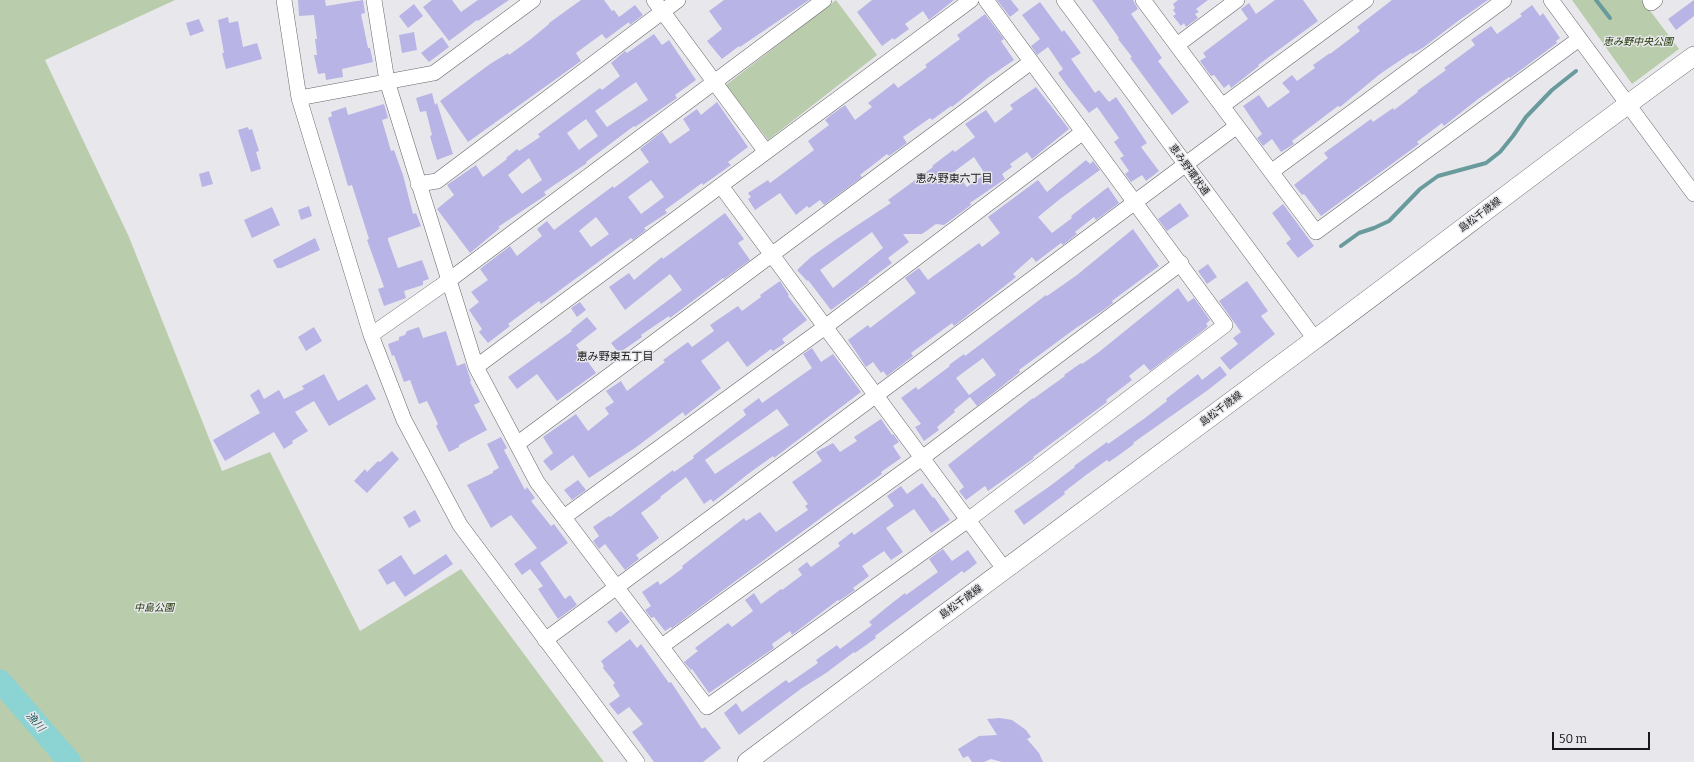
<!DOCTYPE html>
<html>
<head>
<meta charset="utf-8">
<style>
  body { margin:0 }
  #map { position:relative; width:1694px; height:762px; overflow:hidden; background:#e8e8ec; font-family:Bitter,serif }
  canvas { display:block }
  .scale { position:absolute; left:1552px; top:732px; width:98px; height:18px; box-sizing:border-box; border:2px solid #19191b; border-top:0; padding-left:5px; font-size:12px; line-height:14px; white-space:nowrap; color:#19191b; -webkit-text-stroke:3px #e8e8ec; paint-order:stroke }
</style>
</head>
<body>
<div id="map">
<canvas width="1694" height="762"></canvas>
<div class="scale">50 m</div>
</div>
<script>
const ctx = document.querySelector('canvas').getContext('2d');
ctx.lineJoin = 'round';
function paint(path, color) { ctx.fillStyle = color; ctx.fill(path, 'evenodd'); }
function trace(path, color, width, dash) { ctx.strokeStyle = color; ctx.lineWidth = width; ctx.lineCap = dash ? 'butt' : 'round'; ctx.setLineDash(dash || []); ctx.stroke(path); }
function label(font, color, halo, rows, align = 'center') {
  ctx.font = font + ' Bitter,"Noto Sans JP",serif'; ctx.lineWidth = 3; ctx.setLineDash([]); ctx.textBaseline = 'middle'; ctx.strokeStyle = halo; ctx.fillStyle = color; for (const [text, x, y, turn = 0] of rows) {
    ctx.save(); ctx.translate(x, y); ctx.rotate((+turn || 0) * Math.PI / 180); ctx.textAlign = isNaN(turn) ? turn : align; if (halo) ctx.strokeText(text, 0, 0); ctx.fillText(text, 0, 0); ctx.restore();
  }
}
paint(new Path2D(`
  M0,0h175l-130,60 84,177 93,234 48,-19 90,179 101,-62 143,193h-604z
  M836,0l41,55 -109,85 -42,-55z
  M1572,0h70l37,49 -47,35z`), '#b9ccab');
trace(new Path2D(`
  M1596,0l14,18
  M1341,246l18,-13 15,-5 15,-7 31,-32 18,-13 48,-13 14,-11 13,-16 13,-19 26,-27 24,-19`), '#6a9b9c', 4);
trace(new Path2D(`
  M0,681l70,81`), '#8cd3d3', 23);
paint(new Path2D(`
  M298,0h27l1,6 37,-6 2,13 -4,1 7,34h2l3,14 -31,7 1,8 -17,3 -1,-7 -7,1 -4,-19h3l-2,-16h2l-3,-24 -15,1z
  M432,0h20l9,12 17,-12h31l-31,21 -1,-1 -28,21 -26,-34z
  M581,0h23l8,11 2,-1 5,7 16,-12 8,10 -13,10 -1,-3 -23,17 -4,-5 -26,19 5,8 -113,81 -28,-41 50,-37 18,-11 1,2 22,-16 18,-15v-1z
  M724,0h85l-69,47 -1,-1 -17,13 -15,-18 15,-12 -13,-18z
  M872,0h82l-25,20 -6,-9 -18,13 4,5 -15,11 -1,-2 -11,8 -25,-34z
  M997,0h14l8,10 -9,7z
  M1092,0h41l5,9 -7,5 31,44 -4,3 31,41 -17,13 -42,-57 2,-1 -14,-18 1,-1z
  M1178,0h30l-12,9 3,3 -4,2 3,4 -12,9 -2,-4 -3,3 -8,-10 3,-2 -3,-4 2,-2 -2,-4z
  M1275,0h28l15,21 -60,44 1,1 -28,22 -2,-4 -5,4 -10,-13 -3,1 -11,-15 6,-4 -3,-4 45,-34 -7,-10 8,-6 7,11z
  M1392,0h96l-30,21 -34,26 -12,7 -1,-1 -31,21 -40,33 -2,-1 -46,35 2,3 -13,8 -9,-13 -9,7 -6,-8 5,-4 -19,-28 16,-11 9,13 22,-16 -8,-9 10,-8 5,6 18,-13 -2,-3 17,-12v1l30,-23 -3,-4z
  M1694,0v16l-18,14 -8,-11z
  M1040,2l22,30 2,-2 17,23 -10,6 24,34 4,-3 10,12 7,-5 31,46 -6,4 18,24 -13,10 -4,-6 -11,7 -6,-8 4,-3 -9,-13 4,-2 -10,-14 5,-4 -22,-31 -8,6 -20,-25 -11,-15 5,-4 -15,-22 -11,8 -6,-9 9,-7 -18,-24z
  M414,4l9,12 -15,12 -9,-12z
  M1532,5l8,11 3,-3 17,25 -4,3 1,2 -47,35 -1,-1 -31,22 -34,27 -2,-3 -25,19 2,2 -98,72 -17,-22 -2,1 -8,-10 34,-27 -4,-5 47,-34 2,3 20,-14 1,2 24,-18 -1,-1 29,-21 -2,-2 31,-23 -4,-5 20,-14 6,8 25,-18 -2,-2z
  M985,14l19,25 -3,2 13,19 -25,17 -37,30 -1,-1 -19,14 -2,-2 -27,19 4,6 -18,13 -2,-2 -27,21 2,2 -38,28 -4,-5 -11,8 -2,-2 -11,9 -16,-22 -25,17 -7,-11 3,-2 -3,-4 20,-13 2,3 44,-33 -6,-9 21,-16 -4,-5 6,-5 14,-10 10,15 17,-13 -4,-4 26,-20 4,5 29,-21 -2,-2 35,-26 -3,-4z
  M228,17l1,6 9,-2 5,26 14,-4 5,16 -36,10 -4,-16h2l-6,-33z
  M199,19l5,12 -14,5 -4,-13z
  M414,32l3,18 -15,3 -3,-18z
  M654,34l8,11 7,-5 27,40 -21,15 2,3 -42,29 -1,-1 -48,36 1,1 -43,29 2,3 -48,32 2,1 -30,25 -33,-44 17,-14 -7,-10 29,-20 7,12 24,-18 -1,-1 11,-9 2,2 21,-14 -2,-3 62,-46 2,2 18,-14 -9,-13 14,-12 2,2zM636,82l12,18 -41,27 -12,-16zM586,119l12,17 -19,14 -12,-17zM529,158l13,22 -20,14 -14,-19z
  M442,37l7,10 -20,15 -8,-9z
  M1036,87l33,42 -37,30 -5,-7 -17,12 2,3 -10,7 3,5 -35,24 1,2 -27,20 -8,-1 -14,10h-19l6,8 -21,16 4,5 -24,18 1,1 -38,28 -23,-30 -1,1 -10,-11 14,-13 27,-19 53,-35 -3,-3 45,-33 -1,-1 21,-16 2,2 20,-15 -10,-13 21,-14 9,13 18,-14 -3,-4zM974,157l11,17 -18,13 -12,-16zM872,232l11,16 -50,40 -13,-18z
  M432,93l3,12 2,-2 16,51 -16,6 -7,-24 2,-1 -6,-24 -6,1 -4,-14z
  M717,102l31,45 -20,15 3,3 -28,20 -1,-2 -37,27 2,3 -23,15 2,2 -13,10 -2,-2 -90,66 -2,-3 -31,23 2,2 -22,17 -9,-11 3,-3 -13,-19 10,-8 -8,-10 17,-12 -8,-11 30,-23 7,10 25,-20 -5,-7 10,-8 7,9 59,-44 1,2 35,-26 -9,-13 13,-10 9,-7 8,12 20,-14 -7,-11 14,-10 4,6zM651,180l13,17 -23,17 -13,-17zM596,217l13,17 -18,13 -12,-16z
  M384,104l4,14 -6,2 9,31 3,-1 9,25 10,39 3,-1 5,13 -33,12v2l10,28 24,-8 7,19 -6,2v4l-19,6 2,7 -22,8 -6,-17 6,-2 -17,-47 2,-1 -17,-54 -4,1 -20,-68 4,-2 -1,-4 15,-5 2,8z
  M248,127l1,3 3,-1 7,22 -3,1 5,17 -10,3 -13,-42z
  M1086,160l4,4 3,-3 7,9 -40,29 -22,18 14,16 20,-15 -1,-2 37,-29 11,16 -23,17 -2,-3 -19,15 2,2 -14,11 -2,-2 -25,19 -4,-5 -19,17 3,3 -62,49 -2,-3 -41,30 2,3 -26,20 -4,-5 -2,2 -8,-11 -7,5 -18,-27 20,-15 2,3 46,-35 -11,-15 14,-10 9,12 51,-37 3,4 18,-14 -12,-16 50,-37 9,12z
  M209,171l4,13 -11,3 -3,-13z
  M1180,203l9,13 -22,15 -9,-12z
  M1283,204l31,42 -16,12 -12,-15 5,-4 -19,-26z
  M309,206l3,10 -11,4 -3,-10z
  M272,207l8,18 -28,13 -8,-18z
  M725,213l19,26 -6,4 12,17 -26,19 -1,-1 -53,40 -1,-2 -28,19 1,2 -23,16 -8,-10 71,-53 -12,-16 -45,36 -16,-23 20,-14 5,7 28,-23 1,2z
  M1133,229l26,37 -47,35 1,2 -11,8 -26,17 -57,42 1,2 -43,34 -7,-9 -16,13 1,2 -18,15 2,3 -15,11 -9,-14 6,-3 -20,-26 15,-11 2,3 32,-24 -1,-1 15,-11 1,2 81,-61 1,1 30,-21zM983,358l13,17 -27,20 -13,-17z
  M315,238l5,12 -39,18h-4l-4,-8z
  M1208,264l9,13 -10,7 -9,-13z
  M780,281l9,14 -1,1 19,24 -25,19 3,4 -12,8 -2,-2 -24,18 -19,-26 -27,20 20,27 -36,28 -2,-4 -48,36 -46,30 -16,-23 -22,16 -8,-10 10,-8 -10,-16 33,-23 12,17 21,-17 -4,-6 9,-6 -8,-11 15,-10 6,10 38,-29 -2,-2 25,-18 4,5 22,-16 -4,-6 28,-19 4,5 19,-14 -1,-2z
  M1247,281l21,30 -7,5 14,18 -45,36 -10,-12 18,-14 -5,-6 8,-6 -22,-31z
  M1178,288l10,14 6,-4 16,22 -4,4 2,2 -3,3 -55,42 -6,-7 -15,12 3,4 -26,20 1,2 -74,55 1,1 -46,33 -3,-5 -19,14 -7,-9 5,-4 -16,-22 85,-67v1l32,-23 -1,-1 17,-12 1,1 17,-12z
  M580,302l6,8 -9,7 -6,-9z
  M587,317l10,12 -21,16 20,28 -39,28 -20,-27 -20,15 -9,-12 64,-46 -1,-1z
  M314,327l8,14 -16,10 -8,-14z
  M419,327l4,11 23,-7 11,35 8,-3 6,18 -1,1 10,20 -6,3 13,25 -28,15v2l-10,5 -13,-26 2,-2 -11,-23 -8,3 -9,-24 -6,2 -10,-27 -2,1 -4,-12 11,-4v-3l6,-2 2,-4z
  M812,348l9,14 12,-8 28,38 -87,66 -1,-2 -25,18 -35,28 -2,-3 -7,5 -18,-27 -26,20 1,1 -20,15 18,25 -23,17 3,4 -14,11 -20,-26 -6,5 -6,-8 6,-5 -6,-9 16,-11 1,1 63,-47 1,2 20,-14 -1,-2 53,-41 -3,-5 16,-12 3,5 50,-35 -9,-14zM777,409l12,16 -74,49 -10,-14z
  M1220,366l7,9 -19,15 -75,53 1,1 -15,11 -10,7 -2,-2 -21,15 -22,17 1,2 -41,31 -10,-14 36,-25 25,-19 -1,-1 33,-24 1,2 37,-26 22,-17 -1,-2 32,-25 4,6z
  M324,374l14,27 29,-17 9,15 -47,27 -15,-25 -19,11 13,19 -16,10 1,2 -9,6 -10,-17 -49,29 -12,-21 47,-27 -10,-18 9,-6 5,10 15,-9 5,9 20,-10 -2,-3z
  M881,419l11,16 1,-1 6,8 -6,4 8,12 -20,14 1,2 -49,35 -161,119 -1,-1 -6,4 -11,-14 -3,1 -6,-8 6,-4 -9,-14 16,-11 2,4 23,-17 -1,-2 9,-7 53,-41 2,3 14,-9 16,20 32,-22 -3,-4 3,-2 -16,-22 30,-21 -6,-9 17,-9 7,9 17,-11 -3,-4z
  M501,437l6,11 -3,2 21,40 2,-3 8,11 -4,3 20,25 3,-2 14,19 -28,20 25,36 5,-4 7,10 -19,14 -20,-30 5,-3 -13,-17 -8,6 -8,-11 23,-16 -26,-33 -20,13 -24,-43 26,-12v-2l6,-3 -12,-24z
  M392,451l7,8 -32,34 -13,-12 11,-12 2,3 11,-11 2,1z
  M578,480l8,10 -14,10 -8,-10z
  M922,483l11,15 1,-1 16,23 -19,13 -17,-24 -28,19 17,24 -12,8 -7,-9 -22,15 7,10 -16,12 2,2 -16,11 -1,-1 -46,35 -2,-4 -18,13 2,4 -65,45 -17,-24 -1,1 -7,-8 14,-11 -3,-3 33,-25 4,4 21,-16 -8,-11 9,-7 7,11 20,-15 1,1 20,-15 -4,-6 9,-7 4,5 29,-21 -2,-3 14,-11 2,3 40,-29 -7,-10 14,-10 6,8z
  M415,510l6,11 -12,7 -6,-11z
  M943,549l9,12 16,-11 9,13 -13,10 -2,-2 -87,65 1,2 -21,15 -1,-1 -28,21 -24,15 -63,47 -15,-22 12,-10 6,9 44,-32 3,3 29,-20 -2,-3 21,-15 3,4 32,-24 -3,-3 18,-15 18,-14 1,2 32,-23 -9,-13z
  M446,554l7,10 -48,33 -11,-16 -7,4 -9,-15 23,-15 13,20z
  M621,611l9,11 -14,11 -9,-11z
  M630,639l7,9 4,-4 28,39 2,-1 31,47 3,-2 16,21 -18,14h-49l-22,-30 11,-8 -14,-17 -11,8 -9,-11 11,-8 -7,-11 2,-2 -12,-15 1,-2 -3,-5z
  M1000,718l12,2 14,10 5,7 -4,2 12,14 4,9h-41l-11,-3 -7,3h-12l-4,-6 -5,2 -5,-9 21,-13 18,-1 -10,-16z`), '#b8b4e6');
const minor = new Path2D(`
  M284,0l15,98 72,237 33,85 56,105 177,237
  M374,0l13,81 89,286 61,115 170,225 261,-187 257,-195 -239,-325
  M654,0l112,152
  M1064,0l251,339
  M1143,0l173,232 263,-193
  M1551,0l143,194
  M1650,0l1,3 4,-3
  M1177,45l60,-45
  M299,98l135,-25 99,-73
  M1222,106l144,-106
  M1271,172l233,-172
  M418,184l19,-3 241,-181
  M721,186l284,384
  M371,335l77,-54 376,-281
  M476,367l495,-367
  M517,444l514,-382
  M564,517l261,-190 258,-195
  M545,640l330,-244 362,-270
  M662,646l260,-188 259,-195`);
const major = new Path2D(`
  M747,762c188,-142 378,-281 567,-422 127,-94 252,-192 380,-284`);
trace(minor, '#66666a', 16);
trace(major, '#66666a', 20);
trace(minor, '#fff', 15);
trace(major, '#fff', 19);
label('italic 10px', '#213906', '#e8e8ec', [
  ["恵み野中央公園",1638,42],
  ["中島公園",154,608]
]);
label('10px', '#19191b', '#e8e8ec', [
  ["恵み野環状通",1189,170,54],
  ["島松千歳線",1480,215,-37],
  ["島松千歳線",1221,409,-37],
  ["島松千歳線",961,602,-36]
]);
label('11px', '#19191b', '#e8e8ec', [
  ["恵み野東六丁目",954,179],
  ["恵み野東五丁目",615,357]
]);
label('italic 11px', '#1f5a5b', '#e8e8ec', [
  ["漁川",35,722,49]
]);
</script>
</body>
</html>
